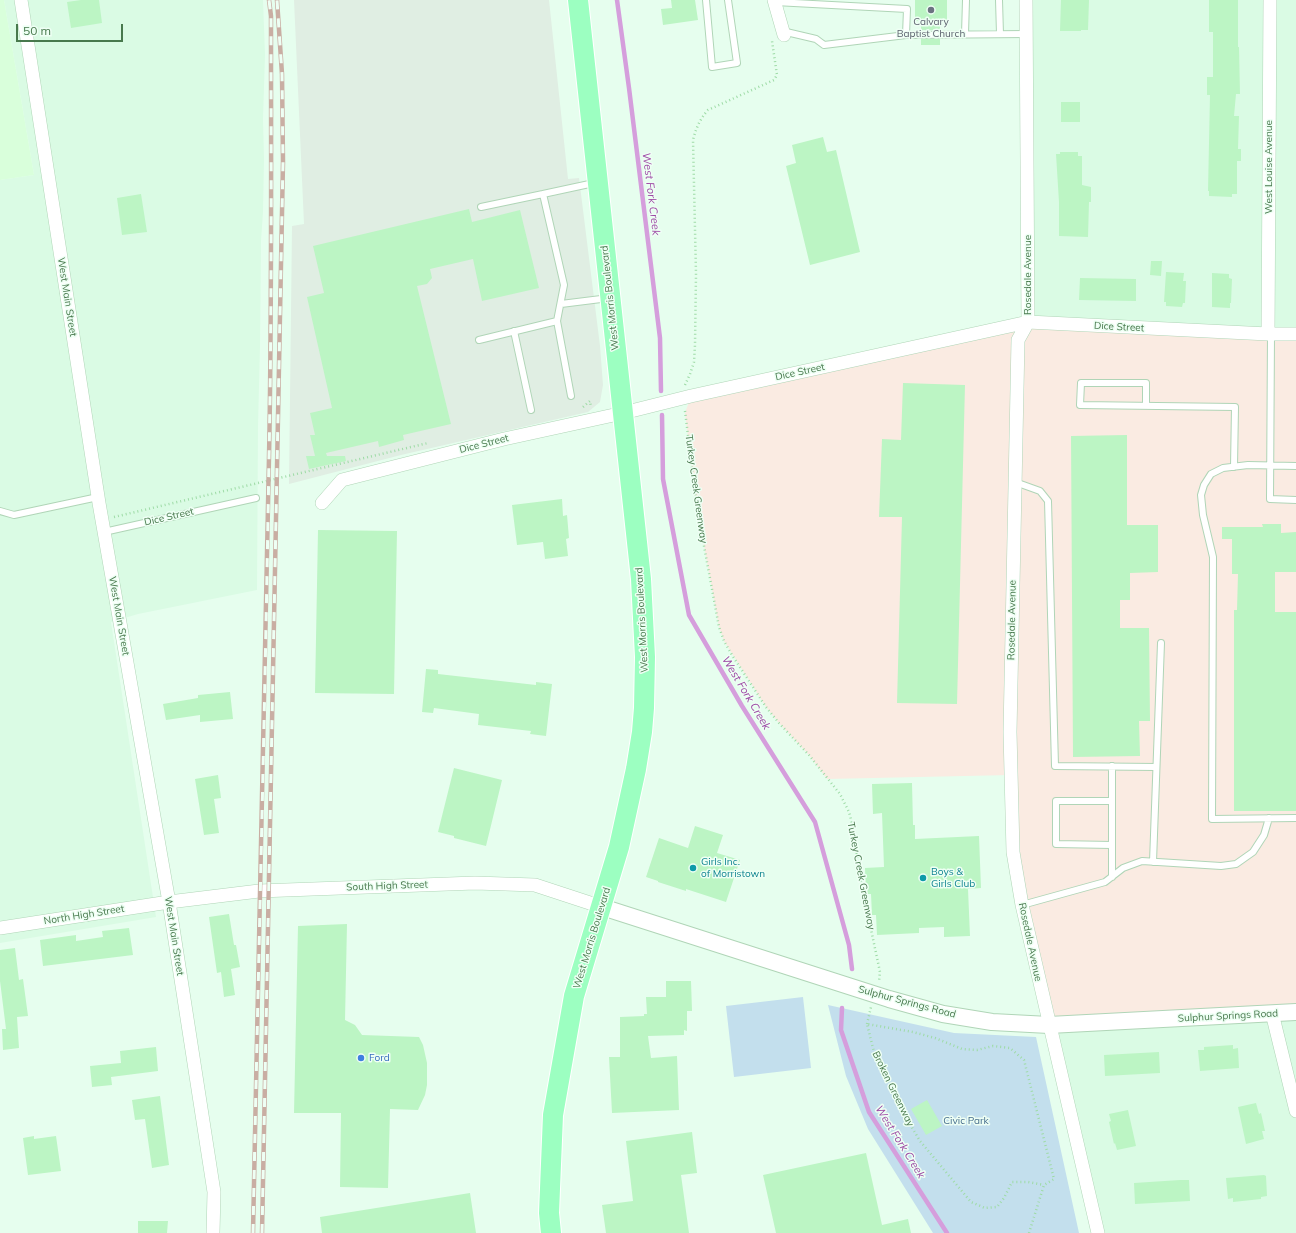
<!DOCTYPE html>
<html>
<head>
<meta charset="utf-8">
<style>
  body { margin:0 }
  #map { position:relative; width:1296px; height:1233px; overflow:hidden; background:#e6feee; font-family:Mulish,sans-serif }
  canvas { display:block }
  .scale { position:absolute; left:16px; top:24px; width:107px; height:18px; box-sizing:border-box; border:2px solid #48794d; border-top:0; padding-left:5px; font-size:12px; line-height:14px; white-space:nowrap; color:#48794d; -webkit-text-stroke:3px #eefff4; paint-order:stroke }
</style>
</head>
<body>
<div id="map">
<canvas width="1296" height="1233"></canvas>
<div class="scale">50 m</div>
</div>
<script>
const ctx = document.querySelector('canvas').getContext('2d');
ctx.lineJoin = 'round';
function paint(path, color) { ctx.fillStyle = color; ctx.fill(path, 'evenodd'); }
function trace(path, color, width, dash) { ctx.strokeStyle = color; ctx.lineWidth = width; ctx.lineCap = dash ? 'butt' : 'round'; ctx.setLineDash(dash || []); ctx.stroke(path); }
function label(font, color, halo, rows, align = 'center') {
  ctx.font = font + ' Mulish,sans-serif'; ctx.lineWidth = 3; ctx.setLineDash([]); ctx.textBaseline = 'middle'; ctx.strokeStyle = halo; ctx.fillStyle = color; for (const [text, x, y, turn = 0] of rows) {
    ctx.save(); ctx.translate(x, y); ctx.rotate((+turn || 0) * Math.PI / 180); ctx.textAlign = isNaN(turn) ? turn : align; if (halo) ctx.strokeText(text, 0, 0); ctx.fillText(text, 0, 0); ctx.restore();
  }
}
paint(new Path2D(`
  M4,0h259l2,55 -2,64 1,40 -1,53 -2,29 -1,105 -2,80 -1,164 -119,24 -27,8 45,295 -156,26v-763l34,-5z
  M1026,0h270v334l-268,-12z
  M1296,1012v221h-198l-49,-208z`), '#dafbe4');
paint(new Path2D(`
  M0,0h4l30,175 -34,5z`), '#d9ffdb');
paint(new Path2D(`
  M294,0h255l19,179 11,-1 21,168 3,39 -3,17 -12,10 -187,43 -112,29 3,-258 12,-2z`), '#e0eee3');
paint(new Path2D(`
  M1028,322l268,6v684l-247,13 -27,-120 -11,-130 -184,4 -18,-24 -30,-32 -13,-16 -42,-66 -5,-14 -22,-119 -12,-95 6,-17z`), '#faebe2');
paint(new Path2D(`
  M803,997l8,71 -77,9 -8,-71z
  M828,1005l126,28 82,4 43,196h-146l-65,-104 -22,-53z`), '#c3dfed');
trace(new Path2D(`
  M617,0l12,88 31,250 1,53
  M662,415l1,64 26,136 53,91 73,116 34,123 3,24
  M842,1008l-1,22 28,82 78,121`), '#d59edc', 4.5);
paint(new Path2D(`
  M81,0h18l3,23 -31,5 -4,-26z
  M671,0h24l3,20 -35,5 -2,-16 11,-1z
  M915,0h32v21h-7v9h-19v-9h-6z
  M1061,0h28l-1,30h-7v1h-21z
  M1209,0h29v47h1l1,47h-4l-2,22h5l-1,33h3v12h-4v33h-5v3l-23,-1v-5h-1l2,-96h-3v-18h6v-45h-4z
  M921,39h19v6h-19z
  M1061,102h19v20h-19z
  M823,137l4,15 9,-2 24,102 -50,13 -24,-99 10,-3 -4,-18z
  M1060,152h18v4h4v29l9,2v15h-2l-1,35 -29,-1v-34l-3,-48h4z
  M141,194l6,38 -25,3 -5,-37z
  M469,209l3,13 48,-12 19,78 -57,13 -9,-42 -43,10 2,9 -5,6 -10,2 34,138 -48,11 1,5 -25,7 -1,-6 -52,12 1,3h18l1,5 -37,8 -3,-13h9l-5,-21h5l-5,-22 22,-5 -25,-111 17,-4 -11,-47z
  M1151,261h11l-1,15 -11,-1z
  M1166,272l18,1 -1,8h3l-1,22h-2l-1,4 -16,-1v-4h-2z
  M1212,273l17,1v4l3,1 -1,24h-1v5l-18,-1z
  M1080,278l56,1v22l-57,-1z
  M903,383l62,2 -8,319 -60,-1 5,-186h-23l3,-78 19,1z
  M1127,435v90h31v47l-28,1v27h-10v28h29l1,93h-11l1,35 -67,1 -2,-321z
  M562,499l1,17 4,-1 2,23 -3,1 2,17 -23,3 -2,-17 -26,3 -5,-40z
  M1262,524h19v9l15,-1v40h-21v40h21v199h-62v-201h3l1,-36h-6v-35h-10v-12h41z
  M318,530l79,1 -3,163 -79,-1z
  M426,669l12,1v4l98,11v-3l16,2 -6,52 -16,-2 1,-3 -53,-6 1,-11 -45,-6 -1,5 -11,-1z
  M230,692l3,27 -33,3v-7l-34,5 -3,-16 35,-6v-3z
  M454,768l48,12 -16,66 -32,-8v-2l-16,-4z
  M218,775l3,23 -7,1 5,34 -15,2 -9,-56z
  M912,783l1,42h2v14l64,-3 2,52 -13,1 2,47 -26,1v-10l-25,1v5l-42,2 -1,-20h-4l-1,-21h-5l-1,-26 19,-1 -2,-54 -9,1 -1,-30z
  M695,826l28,9 -6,18 23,7 -14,42 -40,-13v2l-28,-9v-1l-12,-4 13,-39 29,10z
  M229,914l5,31h2l4,22 -9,2 4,26 -11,2 -3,-25 -4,1 -8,-56z
  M347,924l-2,96 10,5 7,10 57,2 4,8 4,18v22l-2,10 -7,15 -28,-1 -2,79 -48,-1 1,-74h-47l4,-187z
  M129,928l4,27 -90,11 -3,-26 36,-5v6l27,-4 -1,-6z
  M15,948l4,32 4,-1 5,37 -11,1 2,31 -16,2 -1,-21h4l-6,-48v-31z
  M666,981h25l1,30h-5v20l-3,-1v5l-36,1 3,22 26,-2 2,54 -67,3 -3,-56h11v-40l24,-1v-2h3l-1,-17h20z
  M1233,1045v4l5,-1 1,20 -39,3 -2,-21h6v-3z
  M156,1047l2,24 -47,6 1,8 -20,2 -2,-21 31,-3 -1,-12z
  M1159,1052l1,21 -55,3 -1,-21z
  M160,1096l9,69 -17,3 -7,-49 -10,1 -3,-20z
  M927,1100l15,26 -16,9 -15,-26z
  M1256,1103l3,11 2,-1 4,18h-3l2,8 -18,5 -8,-37z
  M1128,1110l8,36 -19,4 -2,-7 -1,1 -5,-22 2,-1 -2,-7z
  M692,1132l5,41 -16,2 8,58h-83l-4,-28 31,-4 -7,-60z
  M34,1136v3l22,-3 5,35 -33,4 -5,-37z
  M866,1153l16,72 26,-6 3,14h-135l-13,-58z
  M1264,1175l2,1 1,20 -6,1v2l-28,3v-4l-5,1 -2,-21z
  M1180,1180h9l1,21 -55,3 -1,-21z
  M470,1193l6,40h-154l-2,-16z
  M138,1221h30l-1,12h-29z`), '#bcf5c4');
const service = new Path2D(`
  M706,0l6,67 25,-4 -9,-63
  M999,0l1,34
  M775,2l132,7 -1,26
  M782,31l34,8 8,6 82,-10 121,-1
  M965,34l1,-34
  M543,194l51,-11
  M481,207l62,-13 21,91 -7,36 14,75
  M561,304l48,-6
  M514,331l17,79
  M1271,334l-1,165 26,1
  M479,340l78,-19
  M1146,406v-23h-65l-1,22 155,2 -1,60
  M1296,466l-48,-1 -25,3 -12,6 -7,11 -3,10 2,20 10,42 -1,262 84,-1
  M1015,482l25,9 8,10 7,265 101,1
  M0,511l14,4 84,-18
  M104,532l152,-34
  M1112,845l-56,-1v-43h56
  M1153,862l8,-219
  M1112,877v-111
  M1022,905l83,-23 18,-14 19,-7 79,5 15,-2 17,-12 11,-17 5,-17`);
const minor = new Path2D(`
  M21,0l78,503 70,399 45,290 -1,41
  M774,0l10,35
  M1026,0l2,322 -10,18 -8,392 3,120 9,53 76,328
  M1268,334l2,-334
  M322,503l20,-23 162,-41 119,-26 68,-17 337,-74 240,12h28
  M0,928l169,-26 90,-11 216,-8 60,2 67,22
  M1272,1013l24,98`);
const tertiary = new Path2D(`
  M602,907l287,92 54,15 49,8 57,3 247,-13`);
const primary = new Path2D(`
  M551,1233l-2,-20 4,-98 21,-119 45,-149 17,-78 6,-37 2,-24 1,-51 -4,-78 -63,-579`);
trace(service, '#b0d5b7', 8);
trace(minor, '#b0d5b7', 14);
trace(tertiary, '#b0d5b7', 18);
trace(primary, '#fff', 22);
trace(new Path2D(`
  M685,385l5,-11 4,-12 1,-17 1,-71 -3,-134c3,-12 7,-21 15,-30l66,-30 3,-5 -5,-34
  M583,407l7,-6 1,6
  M685,411l12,97 22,119 5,14 8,14 34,52 13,16 30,32 31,39 9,18 3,11 9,59 19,90 -1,9
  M114,517l314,-74
  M867,1024l4,-17
  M1029,1233l15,-48 10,-6 -30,-119 -14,-12 -17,-2 -16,4 -15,-1 -27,-11 -22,-6 -46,-8 7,28 17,34 10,23 19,32 51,61 14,6 12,-1 7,-9 8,-16h16l16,3`), '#9edba6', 2.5, [1, 3]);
trace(service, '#fff', 6);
trace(minor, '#fff', 13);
trace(tertiary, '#fff', 16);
trace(primary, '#9cffc1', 20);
const rail = new Path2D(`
  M253,1233c5,-259 12,-518 16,-776 3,-147 2,-294 2,-441l-2,-16
  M262,1233l21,-1071 -1,-88 -5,-74`);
trace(rail, '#c9aea3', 4.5);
trace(rail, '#eefff4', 3, [9]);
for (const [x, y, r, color] of [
  [931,10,4,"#6b7280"],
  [693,868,4,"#0f9aa8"],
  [923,878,4,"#0f9aa8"],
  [361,1058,4,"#3f7fe0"]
]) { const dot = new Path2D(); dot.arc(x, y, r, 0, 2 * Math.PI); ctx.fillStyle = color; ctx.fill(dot); trace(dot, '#eefff4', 1.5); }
label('10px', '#5b616d', '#eefff4', [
  ["Calvary",931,22],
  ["Baptist Church",931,34]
]);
label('10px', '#48794d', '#eefff4', [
  ["West Louise Avenue",1269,167,-90],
  ["Rosedale Avenue",1028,275,-90],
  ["West Main Street",67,297,81],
  ["West Morris Boulevard",610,298,-96],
  ["Dice Street",1119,327,3],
  ["Dice Street",800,372,-12],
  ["Dice Street",484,444,-14],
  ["Turkey Creek Greenway",696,489,82],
  ["Dice Street",169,517,-13],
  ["West Main Street",119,616,80],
  ["West Morris Boulevard",642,620,-93],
  ["Rosedale Avenue",1012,620,-89],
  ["Turkey Creek Greenway",861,876,79],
  ["South High Street",387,886,-2],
  ["North High Street",84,915,-9],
  ["West Main Street",174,936,81],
  ["West Morris Boulevard",592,938,-73],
  ["Rosedale Avenue",1030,942,78],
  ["Sulphur Springs Road",907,1002,15],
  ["Sulphur Springs Road",1228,1016,-3],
  ["Broken Greenway",893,1089,64]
]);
label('10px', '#0d838f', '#eefff4', [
  ["Girls Inc.",701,862],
  ["of Morristown",701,874],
  ["Boys &",931,872],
  ["Girls Club",931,884]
], 'left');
label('10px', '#366cbe', '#eefff4', [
  ["Ford",369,1058]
], 'left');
label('10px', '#446c8c', '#eefff4', [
  ["Civic Park",966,1121]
]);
label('italic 11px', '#9c48a4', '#eefff4', [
  ["West Fork Creek",651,194,83],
  ["West Fork Creek",746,693,59],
  ["West Fork Creek",900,1142,58]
]);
</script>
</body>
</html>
